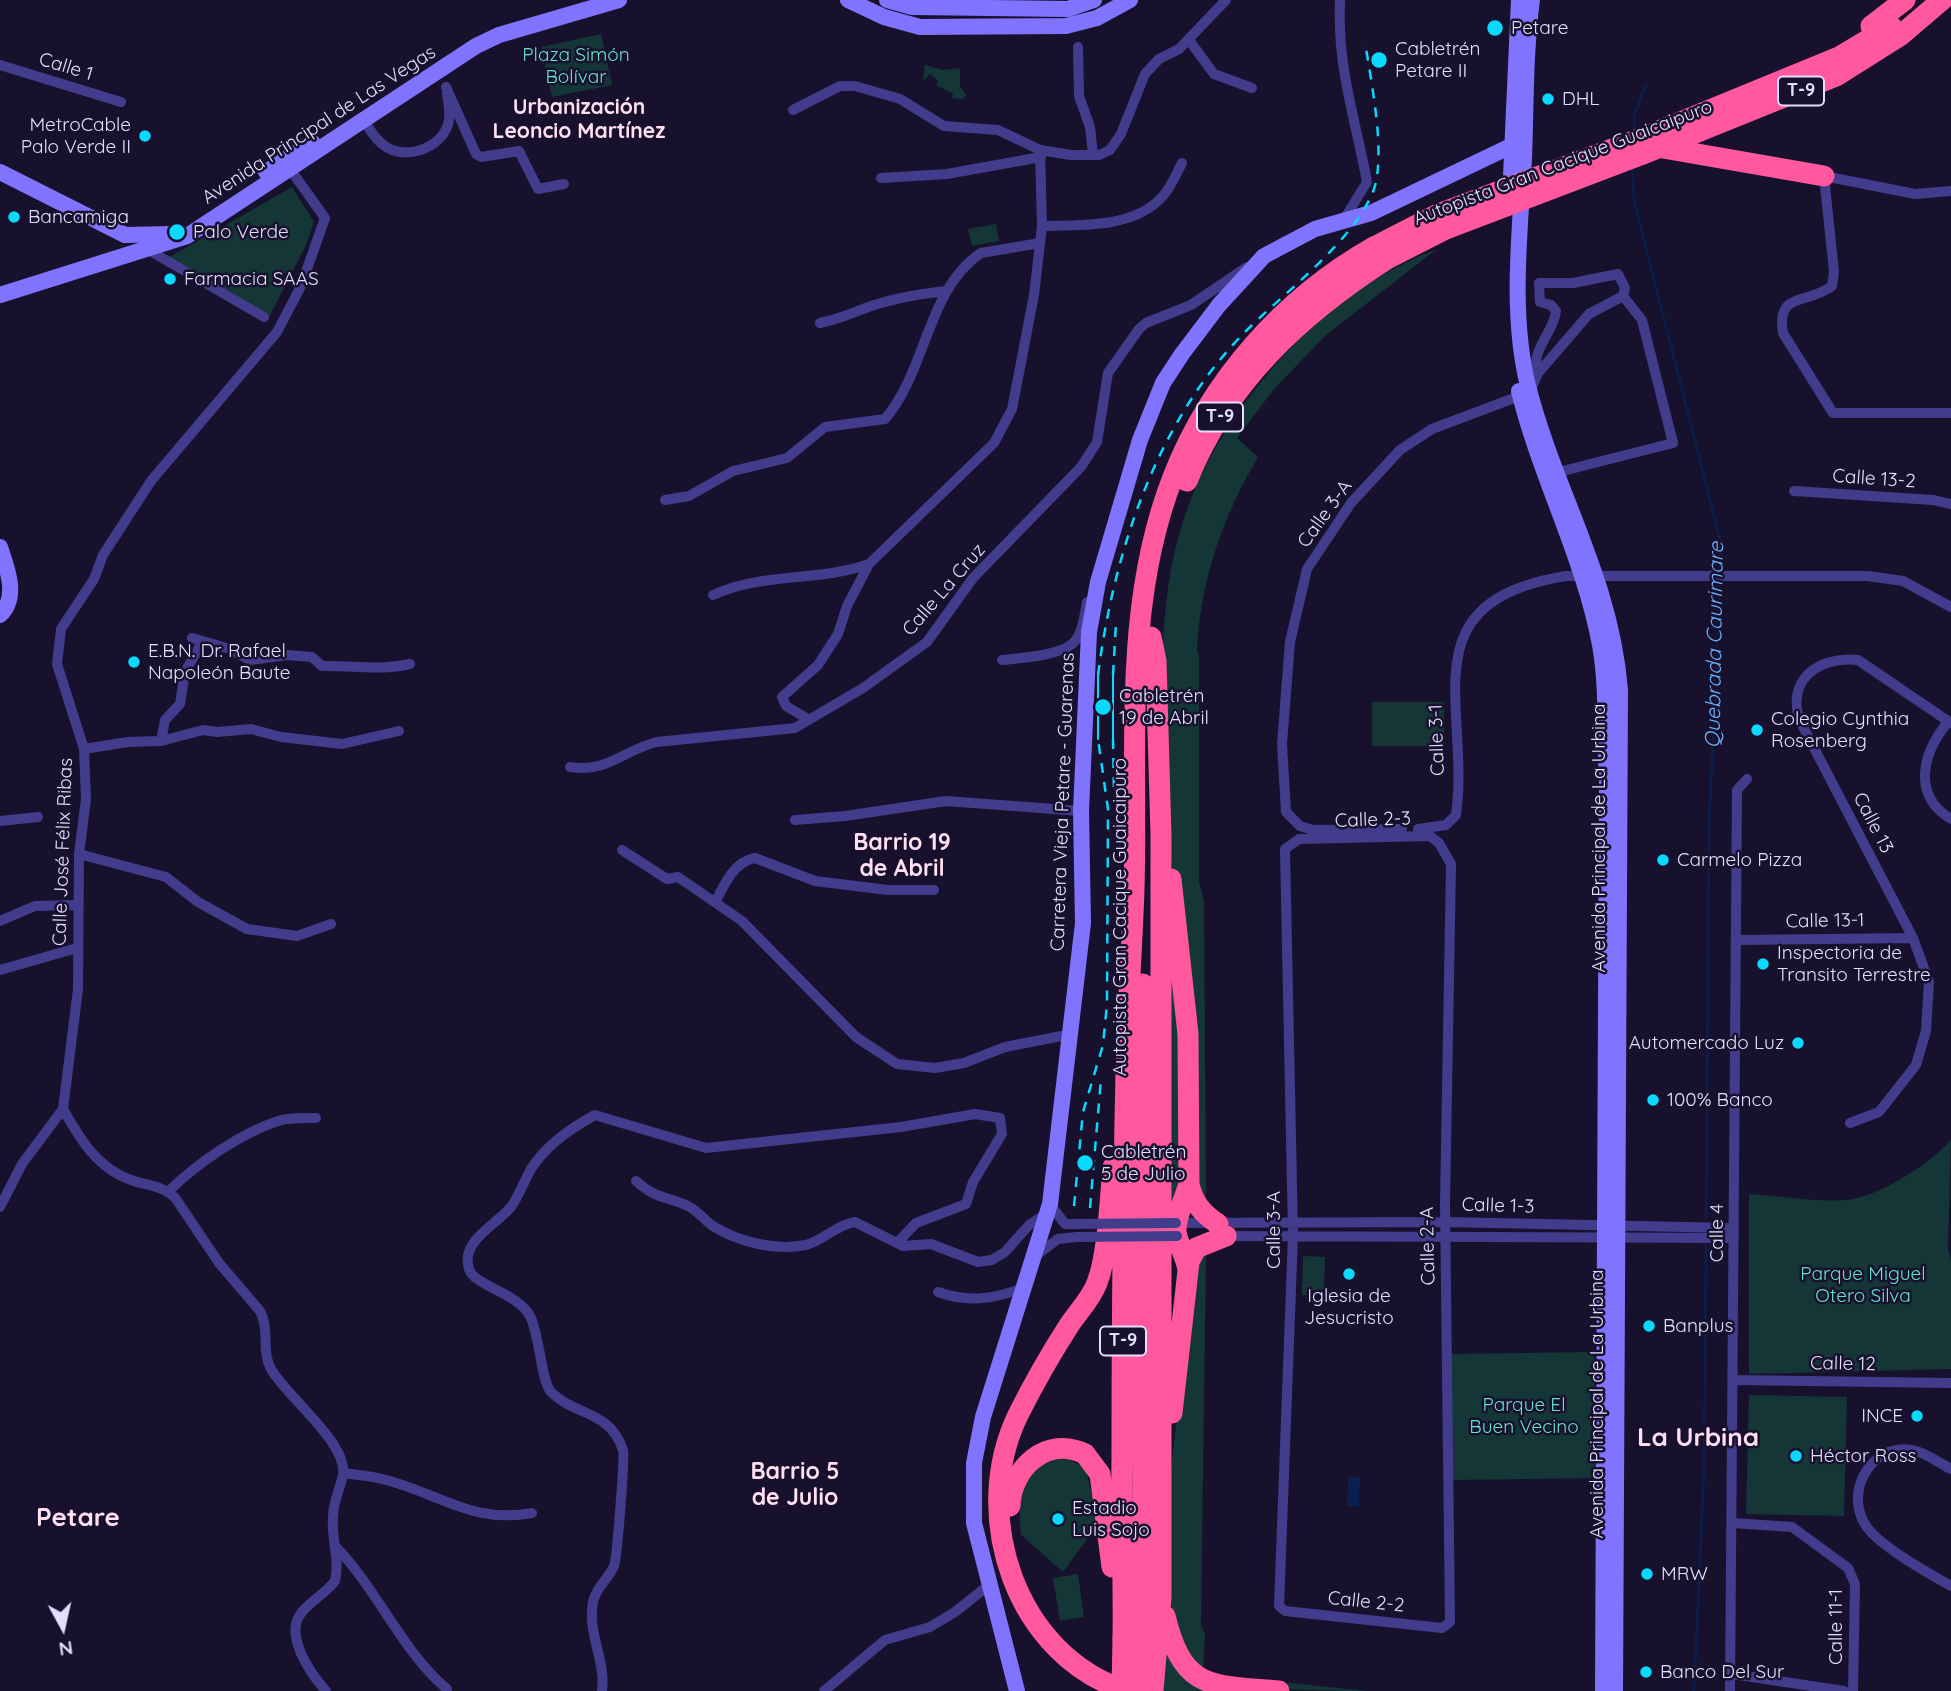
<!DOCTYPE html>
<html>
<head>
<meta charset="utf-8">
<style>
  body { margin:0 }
  #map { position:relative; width:1951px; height:1691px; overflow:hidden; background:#18112d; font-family:Quicksand,sans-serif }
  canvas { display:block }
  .north { position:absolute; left:28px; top:1593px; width:70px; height:70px; -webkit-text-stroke:5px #18112d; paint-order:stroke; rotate:172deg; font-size:19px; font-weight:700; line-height:28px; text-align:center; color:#e3ddff }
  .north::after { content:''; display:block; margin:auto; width:24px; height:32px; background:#e3ddff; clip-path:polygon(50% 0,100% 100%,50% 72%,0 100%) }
</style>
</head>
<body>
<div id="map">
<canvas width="1951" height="1691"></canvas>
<div class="north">N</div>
</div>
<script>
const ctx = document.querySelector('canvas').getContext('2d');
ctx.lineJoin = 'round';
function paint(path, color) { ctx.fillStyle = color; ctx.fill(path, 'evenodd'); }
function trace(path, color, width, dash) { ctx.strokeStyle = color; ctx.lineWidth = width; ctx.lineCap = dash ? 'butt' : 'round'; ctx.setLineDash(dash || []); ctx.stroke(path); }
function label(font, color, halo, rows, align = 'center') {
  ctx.font = font + ' Quicksand,sans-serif'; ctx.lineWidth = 5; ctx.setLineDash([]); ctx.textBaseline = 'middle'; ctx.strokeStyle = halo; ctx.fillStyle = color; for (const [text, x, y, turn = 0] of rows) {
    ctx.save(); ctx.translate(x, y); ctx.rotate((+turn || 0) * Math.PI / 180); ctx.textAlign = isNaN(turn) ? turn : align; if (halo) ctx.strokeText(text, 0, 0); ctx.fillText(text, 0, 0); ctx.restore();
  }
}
paint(new Path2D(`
  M601,34l11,51 -60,12 -11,-50z
  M925,65l18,5 17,-2v18l7,10 -5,3 -10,-1 1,-4 -17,-9 2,-4 -8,-7 -7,7z
  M292,187l22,35 -8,23 -38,74 -100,-61z
  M996,224l3,17 -27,5 -4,-17z
  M1437,249l-111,86 -52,54 -37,49 21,19c-35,59 -58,125 -61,194l2,6v224l5,20 2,305 16,8 -13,-1 -10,-10 -4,-14c0,-68 2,-139 -5,-207 -6,-52 -18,-105 -23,-157 -4,-36 -3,-71 -4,-107 -4,-137 11,-231 102,-341 46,-56 103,-102 172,-128z
  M1372,702h72v44h-72z
  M1168,897l6,23 10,264 -16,31z
  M1951,1140l-3,108 3,13v108l-202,5v-180c31,2 65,8 96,6 33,-2 84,-36 106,-60z
  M1221,1243l-15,9 -5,374 4,8 -2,40 164,17c-37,0 -148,0 -174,-21 -16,-14 -19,-33 -23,-53v-139l25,-221 11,-10z
  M1303,1256l22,1 -1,38h-22z
  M1594,1352l2,126 -143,2 -2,-126z
  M1749,1395l98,2 -3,119 -98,-2z
  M1064,1457l22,11 12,56 -35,48 -42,-37c-3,-40 -2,-68 43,-78z
  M1078,1574l6,43 -24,4 -7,-43z
  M1162,1639l5,11 77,41h-84z`), '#143637');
paint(new Path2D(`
  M1348,1477h12l-1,30 -12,-1z`), '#0a1f4d');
trace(new Path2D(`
  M1634,131v-16l12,-30
  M1632,169l2,31 88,348 -2,26
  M1706,1218l3,-391 11,-246
  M1694,1691l10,-220 2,-225`), '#0a1f4d', 2.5);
trace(new Path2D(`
  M1340,0c-3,68 15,117 27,182l-24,39
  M1189,40l25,34 38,14
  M1078,47l1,49 11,31 3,28
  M0,65l121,37
  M446,87l30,67 5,3 38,-6 19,38 26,-5
  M793,110l47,-24h15l45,13 44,27 54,4 42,20 31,5h28l11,-5 11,-16 24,-60 14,-15 20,-10 47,-49
  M363,119c7,11 14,23 25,29 22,12 57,-2 61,-28 1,-9 -1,-18 -2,-27
  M881,178l66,-4 94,-17
  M1951,191l-36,3 -91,-18 10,96 -2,14c-25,19 -56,5 -49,47l50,80h118
  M1042,226c40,-1 92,2 120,-29 9,-9 14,-23 20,-34
  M145,248l119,69
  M820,323c16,-3 28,-8 43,-14 26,-10 55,-15 83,-18
  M1559,472l114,-29 -31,-123 -19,-24
  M1794,491l139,9 18,4
  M665,500l24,-4 44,-25 54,-13 38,-31 60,-8c42,-49 42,-130 96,-166l59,-10
  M713,595c50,-23 105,-13 156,-31l125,-121 18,-34 22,-114 8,-69 -2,-76
  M192,638l38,11 20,11 37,-5 25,2 10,9c30,-1 57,5 88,-2
  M1002,660c18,-2 62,-4 74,-20 7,-9 9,-27 11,-38
  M808,719l-22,-13 -4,-9 36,-32 20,-31 9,-28 22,-42
  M1948,722c-25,30 -37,73 3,97
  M161,741l4,-21 15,-16 5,-32 17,-30
  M84,749l44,-7 33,-1 42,-11 14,2 34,-3 30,8 61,7 57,-13
  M570,767c38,6 53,-17 87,-25l138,-14 68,-40 64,-46 46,-64 108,-111 16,-25 11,-69 31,-44 7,-6 45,-18 56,-38
  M795,820l50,-4 101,-15 135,10
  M0,821l38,-4
  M1402,829l-89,1 -13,-4 -14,-14 -4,-68 8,-102 17,-73 44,-66 49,-53 32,-21 98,-37 8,-19 51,-59 34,-18 2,-8 -7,-14 -45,9h-34l1,19 11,3 5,6c-2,22 -27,40 -18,62
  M1418,829l28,-4 10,-10c15,-110 -50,-213 110,-239h302l35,5 48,26
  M1430,836l9,7 12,21 -6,340 5,418 -8,6 -157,-17 -6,-5 14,-371 -8,-386 14,-10z
  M622,850l45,29 11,-2 64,44 114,116 41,27 38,4 29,-5 41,-16 67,-13
  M79,854l87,23 32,25 49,27 50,7 34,-12
  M716,901c8,-17 19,-40 39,-43l60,23 73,9h46
  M0,921l35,-15 42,-1
  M1737,940l176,-2
  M0,970l77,-22
  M63,1109c17,30 34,59 68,71 17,6 34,6 45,19l43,64 41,48c10,18 1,40 11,58 15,27 77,74 72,106 -3,14 -10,27 -10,42 -2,21 7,42 2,64 -9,12 -23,19 -33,31 -19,22 8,61 24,79
  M1850,1123l29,-11 37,-47 10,-34 3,-49 -16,-44 -113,-217c-14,-41 18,-65 58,-61l93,63
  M636,1181c23,20 29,14 52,25 10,5 16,14 25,20 25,16 63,25 93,19 18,-5 30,-20 49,-23l48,24 28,-2 47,18 14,-2 13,-8 24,-27 17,-11
  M169,1191c27,-27 72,-58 109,-70 12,-4 25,-3 38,-3
  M1050,1204l15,20h12
  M0,1207l22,-43 41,-55 15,-120 1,-135 7,-55 -2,-50 -27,-85 4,-35 33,-50 9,-24 48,-74 126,-149 24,-46 24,-68 -35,-49v-7
  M1176,1223l269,-1 289,6
  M1225,1236l509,2
  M1034,1257l24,-18 19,-2
  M938,1292c30,11 58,7 87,-5
  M1734,1380l217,3
  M1951,1469c-12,-6 -26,-17 -39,-19 -44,-7 -71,48 -42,81 17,19 58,42 81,55
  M343,1473c14,2 30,3 43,7 54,14 87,44 146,33
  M1733,1523l59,4 56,41 7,16 -2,107
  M336,1547c41,42 67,106 111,142
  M1732,1674l112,17
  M602,1691c4,-31 -15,-58 -9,-89 2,-13 16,-24 21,-36 3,-7 11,-110 9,-116 -13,-40 -48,-34 -72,-58 -10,-11 -11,-56 -21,-76 -13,-24 -56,-30 -61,-47 -9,-28 27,-44 42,-62 8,-11 13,-26 20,-38 15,-24 40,-41 64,-54l111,33 195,-21 74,-13 25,4 2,16 -29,48 -7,22 -50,19 -19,20
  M824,1691l61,-51 45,-13 25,-15 34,-27
  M1730,1691l7,-901 10,-11`), '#433c8c', 10);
trace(new Path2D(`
  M848,0l36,17 36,10 146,-1 31,-8 33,-18
  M887,0l25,7 156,2 26,-9
  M1532,0c-7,52 -6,107 -8,159 -4,75 -14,154 4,227 27,106 83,191 92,304l-5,1001
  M0,172l125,63 47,-1
  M266,172l46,-30
  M1510,198l9,-198
  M0,295l187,-59 289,-190 23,-11 120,-35
  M1519,391c21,86 65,167 81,254 8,45 4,89 7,134l-4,912
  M0,547c7,21 19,50 0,68
  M1017,1691l-43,-168v-60l9,-46 67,-213 33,-281 -2,-112 8,-179 9,-50 42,-142 23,-57 19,-29 37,-49 45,-49 51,-27 56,-16 140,-67`), '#8074ff', 16);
trace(new Path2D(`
  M1871,26l34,-26
  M1644,137l195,-80 52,-31
  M1663,148l161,28
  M1643,154l193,-78 65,-41 41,-35
  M1187,481c39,-98 113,-166 200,-222
  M1151,637l5,24 5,175v761l-8,94
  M1171,879l17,155 1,150c4,19 13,29 29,40
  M1143,984v652
  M1113,1167c-3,32 -5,88 -16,116 -6,16 -20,30 -29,44 -18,28 -35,58 -50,88 -49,101 -2,241 109,276
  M1188,1270c-2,-14 -10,-25 -12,-38 -1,-14 9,-34 13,-48
  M1172,1413l17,-151 7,-14 30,-12
  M1010,1506c1,-38 37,-71 75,-52l15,20 12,93
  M1165,1616c18,75 46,69 114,75
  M1123,1638c1,-59 -2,-118 -1,-178 0,-128 1,-257 4,-386 1,-62 6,-124 8,-185 4,-137 -12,-282 39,-412 38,-97 111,-179 201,-230`), '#ff589e', 21);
trace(new Path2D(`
  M1113,675v64
  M1098,739v-64`), '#09d8ff', 2);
trace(new Path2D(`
  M1098,675c16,-123 57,-250 145,-341 39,-40 112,-93 131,-145 12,-36 -3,-108 -9,-147
  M1113,675l3,-52
  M1113,739l1,54
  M1074,1206l9,-94 20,-67 4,-41 1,-195 -10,-70
  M1090,1208l11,-129`), '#09d8ff', 2.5, [10, 9]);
trace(new Path2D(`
  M1077,1224l99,-1
  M1077,1237l100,-1`), '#433c8c', 10);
trace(new Path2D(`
  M1374,247l64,-33 206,-77
  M1387,259l59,-30 197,-75
  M1122,1691l1,-53
  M1141,1691l2,-55`), '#ff589e', 21);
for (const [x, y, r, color] of [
  [1495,28,9,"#09d8ff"],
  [1379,60,9,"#09d8ff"],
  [1548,99,7,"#09d8ff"],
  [145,136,7,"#09d8ff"],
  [14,217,7,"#09d8ff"],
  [177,232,9,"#09d8ff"],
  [170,279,7,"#09d8ff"],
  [134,662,7,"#09d8ff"],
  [1103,707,9,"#09d8ff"],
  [1757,730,7,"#09d8ff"],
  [1663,860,7,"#09d8ff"],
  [1763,964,7,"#09d8ff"],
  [1798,1043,7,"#09d8ff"],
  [1653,1100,7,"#09d8ff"],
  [1085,1163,9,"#09d8ff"],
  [1349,1274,7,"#09d8ff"],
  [1649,1326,7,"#09d8ff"],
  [1917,1416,7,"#09d8ff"],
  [1796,1456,7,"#09d8ff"],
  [1058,1519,7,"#09d8ff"],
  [1647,1574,7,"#09d8ff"],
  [1646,1672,7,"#09d8ff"]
]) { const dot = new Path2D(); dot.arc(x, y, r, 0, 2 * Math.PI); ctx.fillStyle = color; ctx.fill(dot); trace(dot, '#18112d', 2.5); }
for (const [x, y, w] of [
  [1801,91,46],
  [1220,417,46],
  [1123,1341,46]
]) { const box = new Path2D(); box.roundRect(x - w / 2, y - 14.5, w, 29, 5); ctx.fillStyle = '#18112d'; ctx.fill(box); trace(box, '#e3ddff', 2); }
label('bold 18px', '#e3ddff', null, [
  ["T-9",1801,91],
  ["T-9",1220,417],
  ["T-9",1123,1341]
]);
label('19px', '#e3ddff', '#18112d', [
  ["Petare",1511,28],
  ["Cabletrén",1395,49],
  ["Petare II",1395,71],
  ["DHL",1562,99],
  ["MetroCable",131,125,"right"],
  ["Palo Verde II",131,147,"right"],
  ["Bancamiga",28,217],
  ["Palo Verde",193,232],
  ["Farmacia SAAS",184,279],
  ["E.B.N. Dr. Rafael",148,651],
  ["Napoleón Baute",148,673],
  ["Cabletrén",1119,696],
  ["19 de Abril",1119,718],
  ["Colegio Cynthia",1771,719],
  ["Rosenberg",1771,741],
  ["Carmelo Pizza",1677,860],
  ["Inspectoria de",1777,953],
  ["Transito Terrestre",1777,975],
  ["Automercado Luz",1784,1043,"right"],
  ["100% Banco",1667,1100],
  ["Cabletrén",1101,1152],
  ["5 de Julio",1101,1174],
  ["Iglesia de",1349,1296,"center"],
  ["Jesucristo",1349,1318,"center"],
  ["Banplus",1663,1326],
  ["INCE",1903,1416,"right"],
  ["Héctor Ross",1810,1456],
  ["Estadio",1072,1508],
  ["Luis Sojo",1072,1530],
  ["MRW",1661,1574],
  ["Banco Del Sur",1660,1672]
], 'left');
label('19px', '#65e3cb', '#18112d', [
  ["Plaza Simón",576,55],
  ["Bolívar",576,77],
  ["Parque Miguel",1863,1274],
  ["Otero Silva",1863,1296],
  ["Parque El",1524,1405],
  ["Buen Vecino",1524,1427]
]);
label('19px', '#e3ddff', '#18112d', [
  ["Calle 1",66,67,17],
  ["Avenida Principal de Las Vegas",319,125,-33],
  ["Autopista Gran Cacique Guaicaipuro",1563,163,-21],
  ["Calle 13-2",1874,479,4],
  ["Calle 3-A",1325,514,-54],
  ["Calle La Cruz",944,590,-49],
  ["Calle 3-1",1437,740,-92],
  ["Carretera Vieja Petare - Guarenas",1063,802,-88],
  ["Calle 2-3",1373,820,-2],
  ["Calle 13",1873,823,63],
  ["Avenida Principal de La Urbina",1599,838,-90],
  ["Calle José Félix Ribas",63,852,-88],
  ["Autopista Gran Cacique Guaicaipuro",1120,917,-90],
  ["Calle 13-1",1825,921,-1],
  ["Calle 1-3",1498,1206,2],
  ["Calle 3-A",1274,1230,-90],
  ["Calle 4",1717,1233,-90],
  ["Calle 2-A",1428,1246,-91],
  ["Calle 12",1843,1364,1],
  ["Avenida Principal de La Urbina",1597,1404,-90],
  ["Calle 2-2",1366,1602,6],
  ["Calle 11-1",1836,1627,-90]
]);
label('bold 21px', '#ffdff1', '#18112d', [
  ["Urbanización",579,108],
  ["Leoncio Martínez",579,132]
]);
label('italic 21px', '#6bb2ff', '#18112d', [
  ["Quebrada Caurimare",1715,645,-89]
]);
label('bold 23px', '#ffdff1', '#18112d', [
  ["Barrio 19",902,843],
  ["de Abril",902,869],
  ["Barrio 5",795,1472],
  ["de Julio",795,1498]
]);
label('bold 26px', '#ffdff1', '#18112d', [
  ["La Urbina",1698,1438],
  ["Petare",78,1518]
]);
</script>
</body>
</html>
